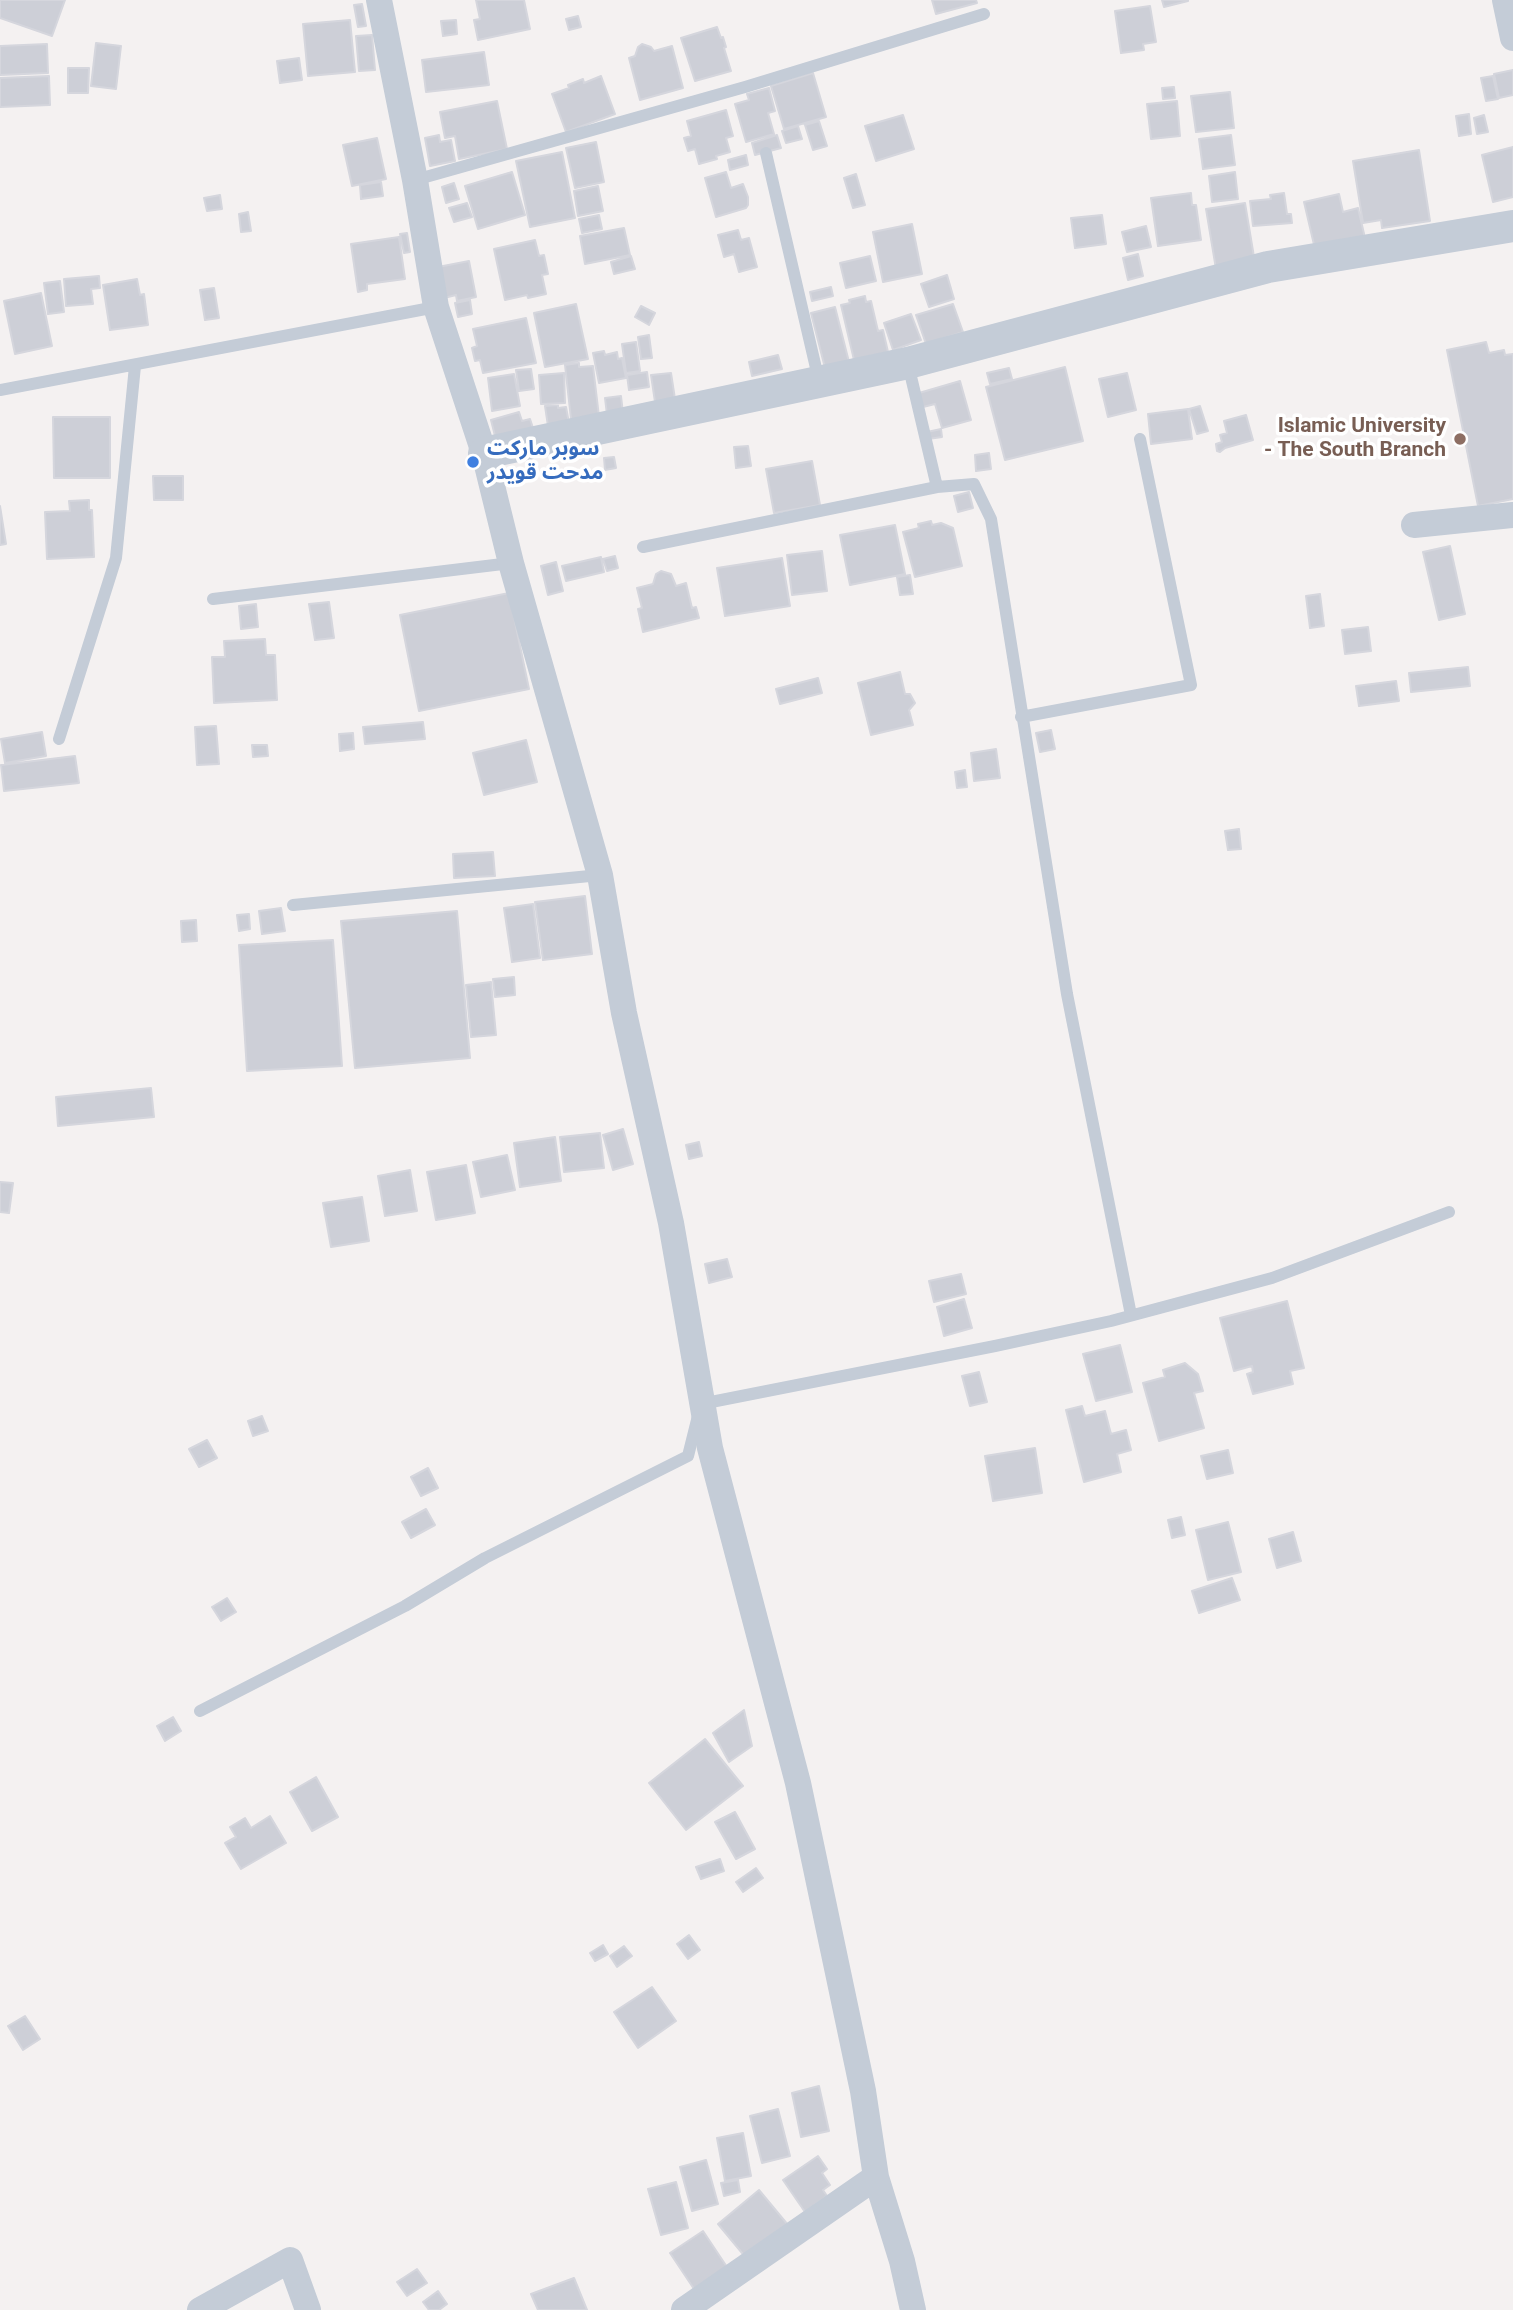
<!DOCTYPE html>
<html>
<head>
<meta charset="utf-8">
<style>
  body { margin:0 }
  canvas { display:block; background:#f4f1f1 }
</style>
</head>
<body>
<canvas width="1513" height="2310"></canvas>
<script>
const ctx = document.querySelector('canvas').getContext('2d');
ctx.lineJoin = 'round';
function paint(path, color) { ctx.fillStyle = color; ctx.fill(path, 'evenodd'); }
function trace(path, color, width, dash) { ctx.strokeStyle = color; ctx.lineWidth = width; ctx.lineCap = dash ? 'butt' : 'round'; ctx.setLineDash(dash || []); ctx.stroke(path); }
function label(font, color, halo, rows, align = 'center') {
  ctx.font = font + ' Roboto,"Noto Sans Arabic",sans-serif'; ctx.lineWidth = 7; ctx.setLineDash([]); ctx.textBaseline = 'middle'; ctx.strokeStyle = halo; ctx.fillStyle = color; for (const [text, x, y, turn = 0] of rows) {
    ctx.save(); ctx.translate(x, y); ctx.rotate((+turn || 0) * Math.PI / 180); ctx.textAlign = isNaN(turn) ? turn : align; if (halo) ctx.strokeText(text, 0, 0); ctx.fillText(text, 0, 0); ctx.restore();
  }
}
const building = new Path2D(`
  M0,0h65l-13,36 -52,-18z
  M476,0h48l6,29 -52,11 -4,-20 6,-1z
  M932,0h44l1,3 -41,11z
  M1162,0h26v1l-24,6z
  M362,4l4,22 -8,1 -4,-22z
  M1150,6l6,36 -13,2 1,6 -23,3 -6,-42z
  M578,16l3,11 -12,3 -3,-11z
  M350,20l5,52 -47,4 -5,-52z
  M456,20l1,14 -14,2 -2,-15z
  M717,27l4,11 2,-1 3,10 -2,1 7,23 -36,10 -14,-43z
  M372,35l3,35 -16,1 -3,-35z
  M96,43l25,3 -5,43 -25,-3z
  M47,44l1,29 -48,2v-29z
  M642,44l9,3 3,4 18,-5 11,42 -43,12 -11,-42 6,-2 3,-9z
  M484,52l5,33 -63,7 -4,-32z
  M299,58l3,22 -22,3 -3,-22z
  M68,68h21l-1,25h-20z
  M1513,70v25l-14,3 -5,-24z
  M813,73l13,44 -42,12 -13,-43z
  M49,76l1,29 -50,2v-29z
  M601,76l14,38 -49,18 -14,-38 17,-6 -1,-3 15,-6 1,4z
  M1493,76l5,23 -12,2 -5,-23z
  M1174,87l1,11 -12,1 -1,-11z
  M769,88l6,23 -7,2 6,21 -28,8 -11,-38 14,-4 -2,-6z
  M1230,92l4,36 -38,4 -5,-36z
  M497,101l10,48 -48,10 -4,-23 -10,2 -5,-26z
  M1177,101l3,35 -29,3 -4,-35z
  M726,110l7,26 -7,2 4,14 -14,4 1,3 -18,5 -4,-15 -7,2 -4,-13 7,-2 -4,-15z
  M1469,114l2,20 -12,2 -3,-20z
  M903,115l11,34 -38,12 -11,-35z
  M1484,115l4,17 -11,2 -3,-16z
  M819,121l8,25 -14,4 -8,-25z
  M798,126l4,13 -16,4 -4,-12z
  M439,135l1,7 11,-2 4,21 -25,5 -5,-28z
  M777,135l4,13 -26,7 -3,-12z
  M1231,135l4,30 -32,4 -4,-30z
  M377,138l9,41 -34,7 -9,-41z
  M596,142l8,40 -29,6 -9,-40z
  M1513,147v50l-20,5 -11,-47z
  M1419,150l11,71 -48,7 -1,-8 -18,3 -10,-62z
  M562,152l13,66 -45,9 -14,-66z
  M746,155l2,10 -18,5 -2,-10z
  M512,172l13,43 -47,14 -13,-43z
  M726,172l5,16 12,-4 5,13v8l-2,3 -30,9 -11,-39z
  M1235,172l3,27 -26,3 -3,-26z
  M856,174l9,31 -12,3 -9,-30z
  M381,182l2,14 -22,3 -1,-14z
  M454,183l5,16 -13,4 -4,-16z
  M598,186l5,25 -25,5 -4,-25z
  M1191,193l1,12h4l5,35 -43,6 -7,-48z
  M1284,193l3,21h4l1,9 -39,3 -3,-25 21,-2 -1,-4z
  M1339,194l4,18 15,-4 7,30 -50,11 -11,-47z
  M220,195l2,14 -15,2 -3,-13z
  M467,203l5,14 -18,5 -5,-14z
  M1245,203l10,60 -39,6 -10,-60z
  M248,212l3,19 -10,1 -2,-18z
  M599,215l3,14 -20,4 -3,-14z
  M1102,215l4,29 -31,4 -4,-30z
  M912,224l10,50 -39,8 -10,-50z
  M1146,226l5,21 -24,5 -5,-20z
  M624,228l6,27 -45,9 -5,-28z
  M738,230l3,10 8,-2 8,29 -18,5 -5,-18 -10,3 -6,-22z
  M407,233l3,19 -6,1 -4,-19z
  M399,237l6,42 -38,5v6l-9,2 -7,-48z
  M535,240l4,16 5,-1 4,19 -6,1 4,19 -18,4 -1,-3 -22,5 -11,-51z
  M1138,254l5,22 -15,4 -5,-22z
  M631,256l4,13 -21,5 -3,-12z
  M870,256l6,25 -30,7 -6,-25z
  M469,261l7,36 -19,4 -1,-6 -12,3 -6,-31z
  M947,275l7,24 -25,8 -8,-23z
  M99,276l1,12 -9,1 2,15 -27,2 -2,-27z
  M137,279l3,16 4,-1 4,31 -38,5 -7,-45z
  M60,281l4,31 -16,2 -4,-31z
  M831,287l2,9 -21,5 -2,-9z
  M214,288l5,30 -14,2 -5,-30z
  M41,293l11,53 -37,8 -11,-53z
  M865,296l1,6 5,-1 7,30 5,-1 5,22 -34,8 -13,-55 9,-2 -1,-3z
  M470,300l2,14 -14,3 -3,-14z
  M576,304l12,55 -43,8 -11,-54z
  M953,304l10,28 -37,12 -10,-29z
  M641,306l14,7 -6,12 -14,-8z
  M835,307l14,55 -24,6 -14,-55z
  M911,314l10,26 -28,10 -9,-27z
  M526,318l10,45 -53,10 -3,-13 -5,1 -3,-13 5,-2 -4,-17z
  M649,335l3,23 -11,1 -3,-22z
  M636,342l4,29 -14,2 -4,-29z
  M1486,342l3,11 15,-3 1,5 8,-1v145l-35,7 -31,-156z
  M604,351l1,4 12,-3 1,7 4,-1 4,20 -27,5 -6,-30z
  M778,355l4,14 -30,7 -3,-14z
  M579,363v4l14,-1 7,59 -28,3 -7,-63z
  M1065,367l18,74 -78,19 -19,-73z
  M1009,368l3,11 -22,5 -3,-11z
  M531,369l3,20 -15,2 -3,-21z
  M647,372l2,15 -20,3 -2,-15z
  M564,373l1,30 -24,1 -2,-29z
  M671,373l4,26 -20,3 -4,-27z
  M1127,373l9,37 -28,7 -9,-38z
  M514,374l6,32 -28,5 -4,-33z
  M960,381l11,39 -29,8 -7,-24 -12,3 -4,-14z
  M621,396l2,17 -16,2 -2,-17z
  M558,405v3l8,-1 3,16 -21,3 -3,-20z
  M1200,406l8,25 -11,3 -8,-25z
  M1188,409l4,30 -41,5 -3,-30z
  M519,412l3,9 8,-2 4,12 -38,9 -5,-20z
  M1246,415l7,25 -28,8 -5,4 -3,-1 -1,-7 6,-2 -2,-7 7,-2 -3,-12z
  M53,417h57v61h-56z
  M941,429l1,8 -14,2 -1,-7z
  M748,446l3,20 -15,2 -2,-21z
  M989,453l2,16 -15,2 -1,-16z
  M614,457l2,11 -11,2 -1,-12z
  M812,461l8,44 -46,8 -8,-44z
  M153,476h30v24h-29z
  M969,492l4,16 -15,4 -4,-16z
  M89,500v10h3l2,47 -47,2 -2,-47 25,-1 -1,-10z
  M0,506l6,38 -6,1z
  M931,521l1,4 9,-2 12,5 9,38 -47,11 -12,-45 16,-4 -1,-4z
  M895,525l10,49 -55,11 -10,-50z
  M1450,546l15,68 -26,6 -16,-68z
  M822,551l5,40 -35,4 -5,-40z
  M615,556l3,12 -11,3 -4,-12z
  M601,557l3,15 -38,9 -4,-15z
  M782,558l8,48 -65,10 -8,-48z
  M556,562l7,29 -15,4 -7,-29z
  M661,571l10,3 5,12 10,-3 6,25 4,-1 3,11 -56,14 -5,-23 4,-1 -5,-20 16,-4 3,-10z
  M910,575l3,19 -13,1 -3,-18z
  M509,593l20,96 -110,22 -19,-96z
  M1320,594l4,32 -14,2 -4,-32z
  M329,602l5,36 -19,2 -6,-36z
  M256,604l2,23 -17,2 -2,-23z
  M1368,627l3,24 -26,3 -3,-24z
  M265,639l1,16h9l2,45 -63,3 -2,-46h13l-1,-16z
  M1468,667l2,19 -59,6 -2,-19z
  M900,672l5,22h5l5,9 -6,7 4,15 -42,10 -13,-52z
  M818,678l4,15 -42,11 -4,-15z
  M1396,681l3,20 -40,5 -3,-20z
  M423,722l2,17 -60,5 -2,-17z
  M216,726l3,38 -22,1 -2,-38z
  M1051,730l4,19 -15,3 -4,-19z
  M42,732l4,24 -41,7 -4,-24z
  M353,733l1,16 -14,2 -1,-17z
  M526,740l11,42 -53,13 -11,-42z
  M252,745h15l1,11 -15,1z
  M996,749l4,29 -26,3 -3,-28z
  M75,756l4,27 -75,8 -3,-26z
  M965,770l2,17 -10,1 -2,-16z
  M1239,829l2,20 -13,1 -3,-19z
  M493,852l2,24 -41,2 -1,-24z
  M585,896l7,58 -49,6 -8,-58z
  M533,904l7,54 -28,4 -8,-54z
  M281,908l4,23 -23,3 -3,-23z
  M457,911l13,147 -115,10 -14,-147z
  M249,914l1,15 -11,2 -2,-16z
  M196,920l1,21 -15,1 -1,-21z
  M333,940l9,126 -95,5 -8,-126z
  M514,977l1,18 -20,2 -2,-18z
  M491,982l5,53 -25,2 -5,-52z
  M151,1088l3,29 -96,9 -2,-29z
  M623,1129l10,35 -20,6 -10,-35z
  M600,1133l4,35 -40,4 -4,-35z
  M555,1137l6,44 -41,6 -6,-44z
  M699,1142l3,14 -13,3 -3,-14z
  M507,1155l8,35 -34,7 -8,-35z
  M466,1165l9,48 -39,7 -9,-48z
  M410,1170l7,41 -32,5 -7,-40z
  M0,1182l13,1 -4,30 -9,-1z
  M362,1197l7,44 -38,6 -8,-44z
  M727,1259l5,18 -23,6 -4,-19z
  M961,1274l5,20 -32,8 -5,-21z
  M964,1299l8,29 -28,8 -7,-29z
  M1287,1301l17,67 -14,3 3,13 -40,10 -6,-20 6,-2 -1,-6 -18,5 -14,-53z
  M1120,1345l12,47 -36,9 -13,-47z
  M1185,1363l13,11 5,17 -9,2 10,35 -45,13 -16,-58 22,-6 -2,-7z
  M979,1372l8,30 -17,4 -8,-30z
  M1082,1406l3,10 20,-5 6,23 15,-4 5,20 -14,4 4,18 -37,10 -18,-72z
  M262,1416l6,15 -15,5 -5,-15z
  M207,1440l10,18 -18,9 -10,-18z
  M1035,1448l7,45 -49,8 -8,-45z
  M1228,1450l5,23 -26,6 -6,-23z
  M428,1468l10,20 -17,8 -10,-19z
  M426,1509l9,16 -24,13 -9,-16z
  M1181,1517l4,18 -13,3 -4,-18z
  M1228,1522l13,50 -33,8 -12,-50z
  M1293,1532l8,29 -24,7 -8,-29z
  M1232,1578l8,22 -41,13 -7,-22z
  M227,1598l9,14 -15,9 -9,-14z
  M744,1710l8,36 -23,16 -16,-29z
  M173,1717l8,14 -16,10 -8,-15z
  M705,1739l38,47 -57,44 -37,-47z
  M316,1777l22,40 -26,14 -22,-39z
  M735,1812l20,37 -19,10 -21,-37z
  M270,1816l16,27 -45,26 -16,-26 11,-6 -6,-10 15,-9 6,10z
  M720,1859l4,12 -23,8 -5,-12z
  M756,1868l7,10 -20,14 -7,-10z
  M689,1935l11,15 -12,9 -11,-15z
  M603,1945l5,9 -13,7 -5,-8z
  M624,1946l8,10 -15,11 -7,-11z
  M652,1987l24,34 -38,27 -24,-36z
  M25,2016l15,23 -17,11 -15,-24z
  M819,2086l10,45 -28,6 -9,-44z
  M778,2109l12,47 -28,7 -12,-47z
  M743,2133l8,43 -26,5 -8,-43z
  M818,2156l9,13 -5,4 8,12 -7,5 4,6 -22,16 -22,-32z
  M706,2160l12,44 -26,7 -12,-44z
  M738,2180l2,12 -16,4 -3,-13z
  M676,2182l12,46 -27,7 -13,-46z
  M759,2190l29,35 -41,34 -29,-35z
  M703,2231l24,36 -33,22 -24,-36z
  M417,2269l10,14 -20,13 -10,-14z
  M574,2278l13,32h-49l-7,-16z
  M438,2291l9,13 -8,6h-10l-6,-8z`);
paint(building, '#cdcfd7');
trace(building, '#d5d6dd', 2);
trace(new Path2D(`
  M766,153l53,228
  M415,180l330,-93 239,-73
  M908,364l29,123 37,-3 17,35 76,475 64,321
  M0,390l436,-83
  M643,547l294,-60
  M213,599l298,-36
  M1021,717l170,-32 -51,-246
  M59,739l57,-181 19,-192
  M293,905l307,-30
  M200,1711l205,-105 80,-48 203,-102 13,-52 294,-58 116,-25 161,-43 177,-66`), '#c4ccd7', 12);
trace(new Path2D(`
  M379,0l36,180 21,127 48,146 27,110 89,312 24,138 47,210 39,225 88,335 65,308 13,86 26,84 11,49
  M1505,0l8,38
  M1414,525l99,-10
  M200,2310l90,-50 18,50
  M684,2310l192,-133`), '#c4ccd7', 26);
trace(new Path2D(`
  M484,453l424,-90 360,-96 245,-41`), '#c4ccd7', 32);
for (const [x, y, r, color] of [
  [1460,439,7,"#8d6e63"],
  [473,462,7,"#3f7fe0"]
]) { const dot = new Path2D(); dot.arc(x, y, r, 0, 2 * Math.PI); ctx.fillStyle = color; ctx.fill(dot); trace(dot, '#fff', 2.5); }
label('bold 21px', '#785e54', '#fff', [
  ["Islamic University",1446,427],
  ["- The South Branch",1446,451]
], 'right');
label('bold 21px', '#366cbe', '#fff', [
  ["سوبر ماركت",487,450],
  ["مدحت قويدر",487,474]
], 'left');
</script>
</body>
</html>
